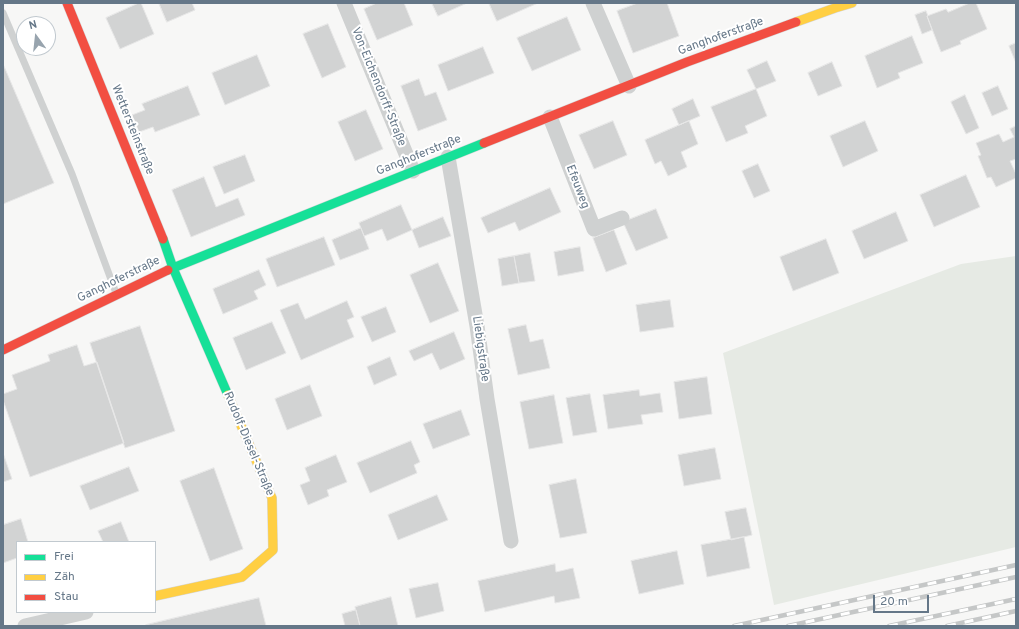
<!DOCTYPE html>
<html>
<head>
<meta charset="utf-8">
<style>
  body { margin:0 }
  #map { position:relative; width:1019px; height:629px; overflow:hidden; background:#f7f7f6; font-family:Overpass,sans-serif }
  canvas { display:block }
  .frame { position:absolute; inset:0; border:4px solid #657788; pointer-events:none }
  .legend { position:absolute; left:16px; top:541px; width:140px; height:72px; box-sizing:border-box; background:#fff; border:1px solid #c1c9cf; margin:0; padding:5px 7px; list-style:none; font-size:12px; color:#657788 }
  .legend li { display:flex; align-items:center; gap:8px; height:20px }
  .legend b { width:20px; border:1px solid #c1c9cf }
  .north { position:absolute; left:16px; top:16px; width:40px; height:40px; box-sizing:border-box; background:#fff; border:1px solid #c1c9cf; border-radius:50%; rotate:345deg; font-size:11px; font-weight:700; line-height:16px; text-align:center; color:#657788 }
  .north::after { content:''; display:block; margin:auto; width:14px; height:18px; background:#98a4ae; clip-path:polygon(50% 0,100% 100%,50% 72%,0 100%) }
  .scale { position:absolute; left:873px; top:595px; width:56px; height:18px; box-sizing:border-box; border:2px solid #657788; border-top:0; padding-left:5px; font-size:12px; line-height:14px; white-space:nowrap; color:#657788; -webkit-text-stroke:3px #fff; paint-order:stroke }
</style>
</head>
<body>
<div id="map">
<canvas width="1019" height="629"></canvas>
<div class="frame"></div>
<ul class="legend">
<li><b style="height:5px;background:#16e098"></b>Frei</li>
<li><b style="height:5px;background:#ffcf43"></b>Zäh</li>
<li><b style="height:5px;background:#f24e42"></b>Stau</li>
</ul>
<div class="north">N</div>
<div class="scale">20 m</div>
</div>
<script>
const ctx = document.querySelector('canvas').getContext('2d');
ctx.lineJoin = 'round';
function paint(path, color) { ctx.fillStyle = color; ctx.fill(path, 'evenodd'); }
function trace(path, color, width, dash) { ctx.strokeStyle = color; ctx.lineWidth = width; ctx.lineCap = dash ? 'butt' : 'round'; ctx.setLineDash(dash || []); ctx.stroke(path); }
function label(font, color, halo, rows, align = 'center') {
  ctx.font = font + ' Overpass,sans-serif'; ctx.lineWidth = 4; ctx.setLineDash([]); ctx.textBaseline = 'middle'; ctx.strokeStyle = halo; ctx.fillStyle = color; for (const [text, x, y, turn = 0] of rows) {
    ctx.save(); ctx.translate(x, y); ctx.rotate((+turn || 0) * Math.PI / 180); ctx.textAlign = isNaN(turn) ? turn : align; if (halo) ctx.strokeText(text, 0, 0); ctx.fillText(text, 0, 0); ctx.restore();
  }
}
paint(new Path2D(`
  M1016,256v291l-242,58 -51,-252 238,-89z`), '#e6eae4');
const building = new Path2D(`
  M139,3h2l13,31 -34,15 -14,-31z
  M159,3h33l3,7 -28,12z
  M377,3h27l9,22 -36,15 -13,-31z
  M432,3h35l-29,13z
  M489,3h49l-41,18z
  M638,3h29l12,33 -46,17 -16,-42z
  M970,3h6l11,26 -27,12 1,3 -20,8 -14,-36 19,-7 2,3z
  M926,11l2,5h-1l5,14 -10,4 -7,-19z
  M567,17l14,33 -49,21 -15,-33z
  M328,24l18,43 -24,11 -19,-44z
  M912,36l11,27 -25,10 2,5 -23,10 -12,-32z
  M1016,43v20l-7,-17z
  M483,47l11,26 -46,18 -10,-26z
  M257,55l13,31 -45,19 -13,-32z
  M767,61l9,20 -20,8 -9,-19z
  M832,62l10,24 -24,10 -10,-23z
  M3,64l51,119 -51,21z
  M419,79l6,17 11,-4 11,28 -29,11 -17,-45z
  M188,86l12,29 -45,17 -2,-5 -14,5 -7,-17 13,-5 -3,-6z
  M998,86l10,23 -16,7 -10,-23z
  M756,89l11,27 -22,10 3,7 -22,9 -15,-35z
  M965,95l14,33 -13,6 -15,-32z
  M693,99l7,17 -21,9 -7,-16z
  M366,110l17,39 -28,12 -17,-39z
  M613,121l14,34 -33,14 -15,-34z
  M689,121l9,23 -17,8 6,15 -19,9 -7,-15 -6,3 -10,-24z
  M865,121l13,30 -35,16 -13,-31z
  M1016,126v33l-6,2 6,13v4l-20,9 -5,-10 -4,1 -9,-22 3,-1 -5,-12 23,-9 4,8 11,-5 -4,-8z
  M245,155l10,26 -31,13 -11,-27z
  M758,164l12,27 -16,7 -12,-27z
  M966,175l14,32 -46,20 -14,-32z
  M204,177l12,30 22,-9 7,17 -54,22 -19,-47z
  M550,188l11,24 -42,19 -4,-9 -27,11 -7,-15z
  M401,205l11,25 -25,11 -5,-12 -18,7 -5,-13z
  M656,209l12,29 -32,13 -13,-29z
  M896,212l12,29 -44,18 -12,-28z
  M443,217l8,19 -32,12 -7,-18z
  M361,228l8,21 -29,11 -8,-20z
  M614,230l13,34 -21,8 -13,-34z
  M324,237l11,28 -58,22 -11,-28z
  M826,239l13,34 -46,18 -13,-34z
  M580,247l4,24 -26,5 -4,-24z
  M530,253l5,28 -16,2 -5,-27z
  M514,256l5,27 -17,3 -4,-27z
  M438,263l21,48 -29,12 -20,-48z
  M259,270l7,15 -12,6 4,8 -35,15 -10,-25z
  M670,300l4,27 -34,5 -4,-27z
  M347,301l7,16 -7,3 7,17 -53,23 -21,-50 18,-7 7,16z
  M386,307l10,25 -24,10 -11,-25z
  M272,322l14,31 -40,17 -13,-32z
  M526,325l4,17 13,-3 7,29 -32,7 -10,-46z
  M140,326l35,105 -50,17 -35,-105z
  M454,332l11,27 -25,11 -8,-17 -18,8 -5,-10z
  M77,345l7,21 13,-4 27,81 -94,34 -27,-77v-6l14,-5 -5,-14 38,-14 -2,-6z
  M390,357l7,18 -23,10 -7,-18z
  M707,377l5,37 -33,5 -5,-37z
  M310,385l12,31 -35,14 -12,-31z
  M639,390l1,6 20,-3 3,19 -22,3 2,9 -35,5 -5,-34z
  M590,394l7,38 -24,4 -7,-38z
  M554,395l9,48 -34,6 -9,-47z
  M461,410l9,25 -37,14 -10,-25z
  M411,441l9,21 -6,3 3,8 -47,20 -13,-30z
  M715,448l6,31 -37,7 -6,-31z
  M3,453l9,26 -9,3z
  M336,455l11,27 -20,8 2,6 -21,9 -8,-20 10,-4 -5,-13z
  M129,467l10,24 -49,19 -10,-24z
  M214,468l29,81 -33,12 -30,-80z
  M576,479l11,54 -27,5 -11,-53z
  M437,495l11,25 -50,20 -10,-25z
  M746,508l6,27 -21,5 -6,-28z
  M21,519l7,23h-11v16l-14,5v-38z
  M121,522l8,20h-26l-5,-11z
  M744,537l6,31 -43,9 -6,-32z
  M677,551l7,33 -45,10 -8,-33z
  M555,564l1,8 17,-4 7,30 -25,5 -1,-7 -69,16 -7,-31z
  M438,583l6,28 -28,7 -7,-29z
  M391,597l7,29h-38l-5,-19z
  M259,598l7,28h-119l-1,-1z
  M356,610l4,16h-15l-3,-12z`);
paint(building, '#d2d3d3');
trace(building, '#e6e6e6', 1);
const fast = new Path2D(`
  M163,239l10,29 55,127
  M168,270l316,-127`);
const slow = new Path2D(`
  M796,22l39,-14 17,-5
  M155,596l87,-19 31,-27 -1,-52 -44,-103`);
const jam = new Path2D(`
  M67,3l96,236
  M484,143l203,-81 109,-40
  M3,350l165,-80`);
trace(fast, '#d4d5d6', 10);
trace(slow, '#d4d5d6', 10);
trace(jam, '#d4d5d6', 10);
trace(new Path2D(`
  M3,13l69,161 44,119`), '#cfd1d1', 7);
trace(new Path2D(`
  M344,3l69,168
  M593,3l36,83
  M550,117l44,112 28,-11
  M448,157l29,169 10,73 24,142
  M25,626l61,-14`), '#cfd1d1', 15);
trace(fast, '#16e098', 9);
trace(slow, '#ffcf43', 9);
trace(jam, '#f24e42', 9);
const rail = new Path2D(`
  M734,626l282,-61
  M788,626l228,-49
  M889,626l127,-27
  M947,626l69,-15`);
trace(rail, '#c5c7c7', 4.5);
trace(rail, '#fff', 3, [9]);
label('12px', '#657788', '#fff', [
  ["Ganghoferstraße",721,37,-20],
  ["Von-Eichendorff-Straße",378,87,68],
  ["Wettersteinstraße",132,130,68],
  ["Ganghoferstraße",419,156,-22],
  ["Efeuweg",577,187,69],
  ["Ganghoferstraße",119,280,-26],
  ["Liebigstraße",480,349,82],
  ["Rudolf-Diesel-Straße",248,444,67]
]);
</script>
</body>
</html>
